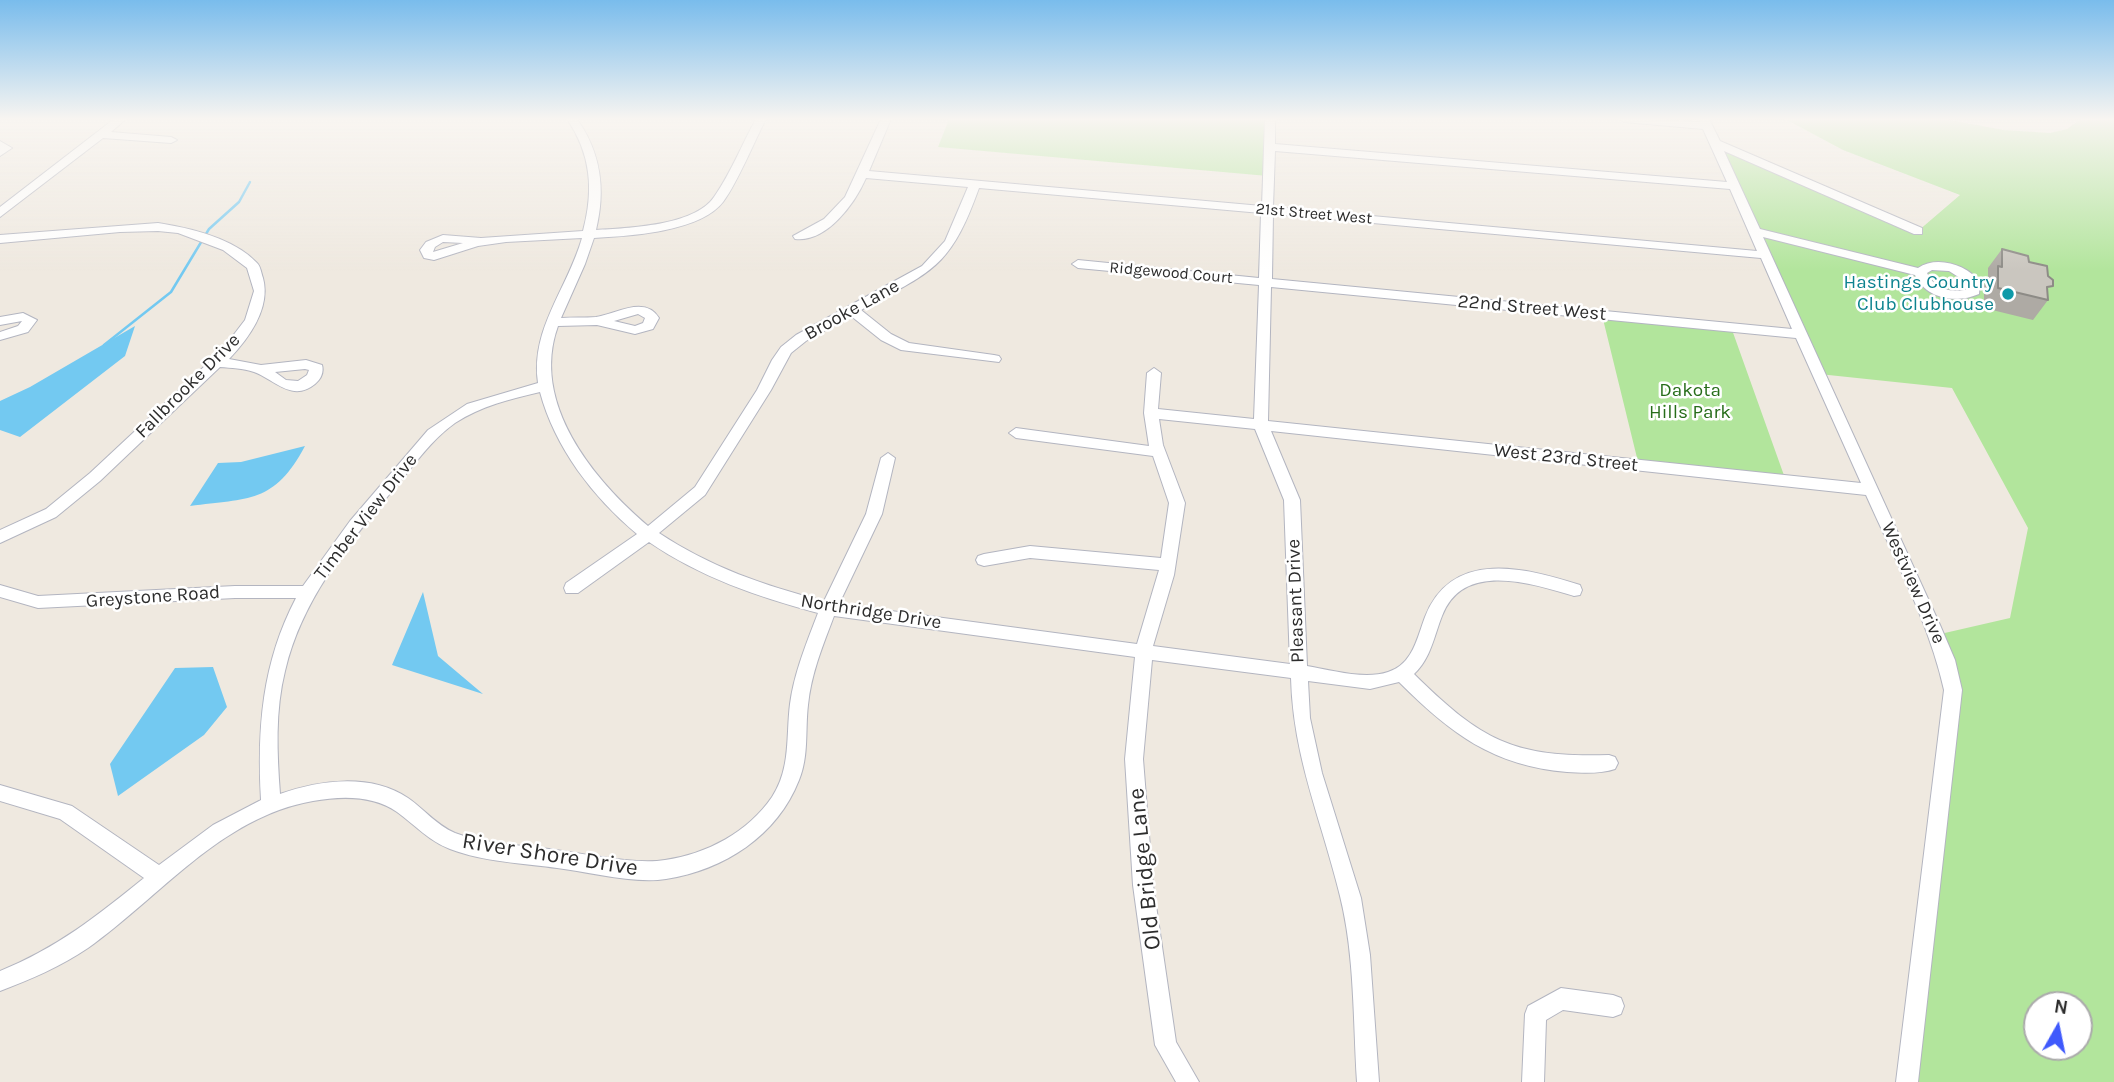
<!DOCTYPE html>
<html>
<head>
<meta charset="utf-8">
<style>
  body { margin:0 }
  #map { position:relative; width:2114px; height:1082px; overflow:hidden; background:#efe9e0; font-family:Karla,sans-serif }
  canvas { display:block }
  .north { position:absolute; left:2023px; top:991px; width:70px; height:70px; box-sizing:border-box; background:#fff; border:2px solid #ababab; border-radius:50%; rotate:9deg; font-size:19px; font-weight:700; line-height:28px; text-align:center; color:#2d2d2d }
  .north::after { content:''; display:block; margin:auto; width:24px; height:32px; background:#3f59fc; clip-path:polygon(50% 0,100% 100%,50% 72%,0 100%) }
</style>
</head>
<body>
<div id="map">
<canvas width="2114" height="1082"></canvas>
<div class="north">N</div>
</div>
<script>
const ctx = document.querySelector('canvas').getContext('2d');
ctx.lineJoin = 'round';
function paint(path, color) { ctx.fillStyle = color; ctx.fill(path, 'evenodd'); }
function trace(path, color, width, dash) { ctx.strokeStyle = color; ctx.lineWidth = width; ctx.lineCap = dash ? 'butt' : 'round'; ctx.setLineDash(dash || []); ctx.stroke(path); }
function label(font, color, halo, rows, align = 'center') {
  ctx.font = font + ' Karla,sans-serif'; ctx.lineWidth = 5; ctx.setLineDash([]); ctx.textBaseline = 'middle'; ctx.strokeStyle = halo; ctx.fillStyle = color; for (const [text, x, y, turn = 0] of rows) {
    ctx.save(); ctx.translate(x, y); ctx.rotate((+turn || 0) * Math.PI / 180); ctx.textAlign = isNaN(turn) ? turn : align; if (halo) ctx.strokeText(text, 0, 0); ctx.fillText(text, 0, 0); ctx.restore();
  }
}
paint(new Path2D(`
  M949,119h321l-2,57 -330,-29z
  M1785,119h159l60,11 46,3 17,-4 14,-10h33v963h-207l46,-392 -17,-55 74,-17 18,-90 -76,-140 -133,-14 -102,-230 201,87 42,-36 -117,-45zM2037,1005h42v42h-42z
  M1602,315l129,12 55,154 -147,-15z`), '#b2e59c');
paint(new Path2D(`
  M135,326l-10,30 -105,81 -20,-7v-29l30,-14z
  M305,446c-31,58 -56,52 -115,60l28,-43 23,-1z
  M423,592l15,64 45,38 -91,-29z
  M213,667l14,40 -23,28 -86,61 -8,-32 65,-96z`), '#73c9f1');
trace(new Path2D(`
  M104,345l67,-53 38,-63 30,-27 11,-20`), '#73c9f1', 2.5);
const minor = new Path2D(`
  M114,119h12l-15,13 60,5 6,3 -6,3 -68,-5 -103,79v-10z
  M567,119h10c24,34 29,70 19,111 32,-2 98,-4 118,-33 17,-24 28,-53 42,-78h10c-12,23 -28,63 -43,83 -23,30 -94,34 -129,36l-9,26 -24,54c12,-1 24,0 35,-1 20,-3 49,-22 63,1l-6,11 -18,5 -38,-9 -39,1c-28,77 35,153 90,200l47,-39 62,-97 15,-30 9,-13 15,-12 126,-69 23,-25 23,-54 -102,-9c-11,25 -39,65 -71,61l-2,-3 31,-17 21,-22 36,-78h10l-22,52 393,35 3,-87h10v25l452,38 -24,-53 -79,-7 -5,-3 81,3 -1,-3h10l11,22 202,87v6h-8l-190,-83 36,78 158,39c19,-13 49,-3 62,14l-1,12c-23,10 -53,5 -64,-19l-152,-38 177,388 15,35 7,30 -44,392h-22l48,-392c-15,-68 -50,-132 -78,-195l-595,-64 29,69 7,166c25,4 57,14 81,6 25,-8 29,-34 37,-55 27,-69 101,-49 155,-32l2,5 -2,5 -6,1c-41,-12 -111,-36 -132,20 -8,20 -11,42 -28,58 67,66 99,84 195,81l6,2 3,6 -3,6c-14,5 -33,4 -48,3 -74,-6 -117,-39 -168,-90l-29,7 -62,-8 2,37 12,55 39,125 9,57 9,127h-22c-4,-61 -2,-126 -17,-186 -18,-75 -47,-138 -49,-218l-139,-18 -9,99 10,126 23,157 23,40h-23l-21,-37 -22,-160 -8,-126 10,-102 -301,-41c-11,29 -23,58 -26,89 -3,25 1,51 -9,75 -22,56 -75,90 -133,99 -32,5 -77,-7 -109,-11 -35,-5 -73,-6 -107,-19 -21,-8 -35,-24 -53,-37 -24,-17 -56,-16 -84,-11 -92,16 -153,96 -225,147 -28,19 -57,31 -88,43v-20c57,-23 97,-55 144,-93l-84,-59 -60,-18v-16l72,21 87,59 54,-40 48,-25c-4,-72 1,-137 35,-202h-61l-197,10 -38,-11v-12l38,11 197,-10h68l47,-65 78,-91 39,-26 71,-21c-8,-54 30,-95 44,-145l-76,4 -28,4 -44,14 -10,-2 -4,-8 6,-8 17,-7 38,3 102,-7c11,-41 8,-77 -16,-112zM1275,151l455,38 27,62 -484,-44zM979,188l282,25 -2,65 -181,-18 -6,4 6,4 181,17 -5,134 -96,-10 3,-36 -7,-5 -7,5 -3,40 5,33 -133,-18 -7,5 7,5 137,18 16,47 -8,55 -131,-12 -46,8 -6,2 -2,4 2,4 6,2 46,-8 129,12 -22,74 -298,-40 43,-90 13,-56 -7,-5 -7,5 -15,56 -42,87c-59,-15 -114,-34 -165,-68l46,-38 66,-105 20,-37 15,-12 45,-25 30,24 20,10 98,12 2,-3 -2,-3 -5,-1 -85,-12 -18,-9 -30,-24c71,-39 89,-41 118,-122zM1273,214l488,44 31,71 -520,-50zM443,242l20,1 -30,9 2,-5zM1932,270l17,1 19,12v6c-16,5 -34,0 -41,-16zM1271,287l525,51 65,145 -593,-62zM638,314l7,4 -2,5 -8,3 -21,-5zM540,392c15,56 53,105 97,142l-71,49 -2,5 2,5h12l71,-51c51,35 109,55 169,71 -11,29 -24,60 -28,91 -4,32 1,64 -18,93 -24,35 -65,57 -107,63 -31,5 -83,-7 -116,-11 -30,-4 -65,-5 -94,-16 -19,-8 -31,-24 -47,-35 -38,-25 -88,-18 -128,-4 -3,-41 -5,-83 5,-123 17,-73 65,-129 112,-186 18,-21 34,-45 58,-62 26,-17 55,-24 85,-31zM1159,419l96,10 29,71 6,164 -137,-18 21,-71 11,-72 -22,-58z
  M0,141l12,7 -12,8z
  M158,223c32,5 76,15 99,40 4,4 4,10 6,15 8,30 -14,60 -34,81l32,6 45,-5 16,5c2,7 -1,14 -7,19 -23,19 -41,-5 -61,-12 -11,-4 -23,-4 -34,-5l-120,114 -44,36 -56,26v-13l46,-21 44,-36 132,-123 23,-30 9,-29 -7,-23 -24,-18 -45,-17 -20,-2 -38,1 -120,11v-8zM305,369l4,1 -2,5 -9,6 -12,-1 -11,-8z
  M23,313l14,7 -9,12 -28,8v-8l18,-6 4,-5 -22,4v-8z
  M1561,988l52,7 8,3 3,8 -3,8 -8,3 -50,-7 -17,10 -2,62h-22l3,-68 3,-8z`);
trace(minor, '#b3b5c0', 2);
paint(minor, '#fff');
paint(new Path2D(`
  M2002,249l27,13 19,31v7l-15,20 -49,-12v-23l4,-6v-11z`), '#aeaaa4');
const building = new Path2D(`
  M2002,249l26,7 1,6 18,4 1,10 5,4v6l-6,1 1,13 -50,-12v-22l4,1z`);
paint(building, '#cac6bf');
trace(building, '#8d8b86', 2);
const sky = ctx.createLinearGradient(0, 0, 0, 271);
sky.addColorStop(0, '#79bcec');
sky.addColorStop(0.44, '#f8f5f1');
sky.addColorStop(1, '#f8f5f100');
ctx.fillStyle = sky;
ctx.fillRect(0, 0, 2114, 271);
for (const [x, y, r, color] of [
  [2008,294,7,"#0f9aa8"]
]) { const dot = new Path2D(); dot.arc(x, y, r, 0, 2 * Math.PI); ctx.fillStyle = color; ctx.fill(dot); trace(dot, '#fff', 2.5); }
label('16px', '#2d2d2d', '#fff', [
  ["21st Street West",1314,214,5],
  ["Ridgewood Court",1171,273,5]
]);
label('19px', '#0d838f', '#fff', [
  ["Hastings Country",1994,283],
  ["Club Clubhouse",1994,305]
], 'right');
label('19px', '#2d2d2d', '#fff', [
  ["22nd Street West",1532,308,5],
  ["Brooke Lane",852,310,-29],
  ["Fallbrooke Drive",188,386,-45],
  ["West 23rd Street",1566,458,6],
  ["Timber View Drive",366,517,-52],
  ["Westview Drive",1913,583,66],
  ["Greystone Road",153,597,-4],
  ["Pleasant Drive",1296,601,-92],
  ["Northridge Drive",871,612,9]
]);
label('19px', '#276d1a', '#fff', [
  ["Dakota",1690,391],
  ["Hills Park",1690,413]
]);
label('23px', '#2d2d2d', '#fff', [
  ["River Shore Drive",550,855,9],
  ["Old Bridge Lane",1145,869,-96]
]);
</script>
</body>
</html>
